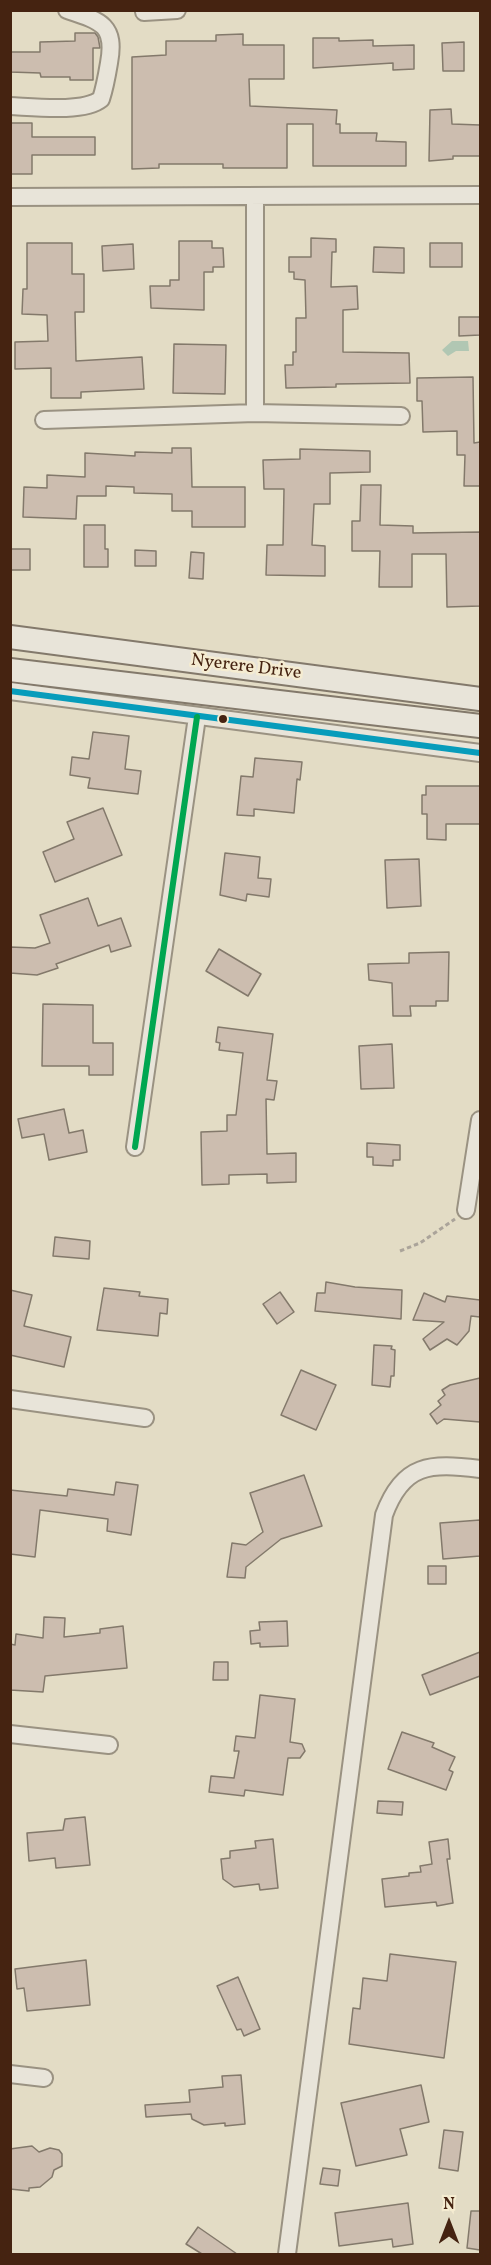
<!DOCTYPE html>
<html>
<head>
<meta charset="utf-8">
<style>
  body { margin:0 }
  #map { position:relative; width:491px; height:2265px; overflow:hidden; background:#e3dcc5; font-family:Vollkorn,serif }
  canvas { display:block }
  .frame { position:absolute; inset:0; border:12px solid #452311; pointer-events:none }
  .north { position:absolute; left:419px; top:2193px; width:60px; height:60px; -webkit-text-stroke:4px #f5ecd1; paint-order:stroke; rotate:0deg; font-size:16px; font-weight:700; line-height:24px; text-align:center; color:#452311 }
  .north::after { content:''; display:block; margin:auto; width:21px; height:27px; background:#452311; clip-path:polygon(50% 0,100% 100%,50% 72%,0 100%) }
</style>
</head>
<body>
<div id="map">
<canvas width="491" height="2265"></canvas>
<div class="frame"></div>
<div class="north">N</div>
</div>
<script>
const ctx = document.querySelector('canvas').getContext('2d');
ctx.lineJoin = 'round';
function paint(path, color) { ctx.fillStyle = color; ctx.fill(path, 'evenodd'); }
function trace(path, color, width, dash) { ctx.strokeStyle = color; ctx.lineWidth = width; ctx.lineCap = dash ? 'butt' : 'round'; ctx.setLineDash(dash || []); ctx.stroke(path); }
function label(font, color, halo, rows, align = 'center') {
  ctx.font = font + ' Vollkorn,serif'; ctx.lineWidth = 5; ctx.setLineDash([]); ctx.textBaseline = 'middle'; ctx.strokeStyle = halo; ctx.fillStyle = color; for (const [text, x, y, turn = 0] of rows) {
    ctx.save(); ctx.translate(x, y); ctx.rotate((+turn || 0) * Math.PI / 180); ctx.textAlign = isNaN(turn) ? turn : align; if (halo) ctx.strokeText(text, 0, 0); ctx.fillText(text, 0, 0); ctx.restore();
  }
}
paint(new Path2D(`
  M452,341h16l1,10h-13l-8,5 -6,-6z`), '#b1c7b3');
const building = new Path2D(`
  M75,33h20l3,4 2,11h-7v32h-23v-3h-29l-1,-4 -30,-1v-20h30v-10l35,-1z
  M243,34v11h41v34h-35l1,27 87,4 -1,14h4v9h37l-1,8 30,1v24h-93v-42h-26v44h-64v-4h-64v4l-27,1v-112l34,-2v-14h50v-6z
  M313,38h26v3l34,-1v6l41,-1v24l-21,1v-7l-80,5z
  M464,42v29h-21l-1,-28z
  M451,109l1,15 28,1v31h-27v3l-24,2 1,-51z
  M10,123h22v14h63v18h-63v19h-22z
  M311,238l25,1v13h-4l-1,35 26,-1 1,23 -15,1v42l66,1 1,30 -74,1v3l-50,1 -1,-23h8v-13h3v-34h10l-1,-38 -11,-1v-7h-5v-15h22z
  M179,241h33v7h11l1,19h-11v5h-9v38l-53,-2 -1,-22h20v-6h9z
  M27,243h45v31h12v38h-9l1,49 66,-4 2,32 -63,3v6h-30v-30l-36,1v-27l33,-1 -1,-26 -25,-1 1,-25h4z
  M430,243h32v24h-32z
  M133,244l1,25 -31,2 -1,-25z
  M374,247l30,1v25l-31,-1z
  M459,317h21v18l-21,1z
  M174,344l52,1 -1,49 -52,-1z
  M473,377l1,66 6,-1v44h-16l1,-31h-8v-24l-34,1 -1,-31h-5v-23z
  M172,448h19l1,39h53v40h-53v-16h-20v-17l-38,-1v-6l-28,-1v10h-29l-1,23 -53,-2 1,-30 23,1v-13l38,2v-24l50,3v-4l37,1z
  M300,449l70,2v21l-40,1v31h-16l-2,41 13,1v30l-59,-1 1,-30h16l1,-56h-20l-1,-29 37,-1z
  M361,485h20l-1,40 33,1v7l67,-1v74l-33,1 -1,-53h-34v33h-33l1,-36h-28v-30h8z
  M84,525h21v24h3v18h-24z
  M10,549h20v21h-20z
  M135,550l21,1v15h-21z
  M191,552l13,1 -1,26 -14,-1z
  M93,732l36,4 -4,33 16,2 -3,23 -50,-6 2,-10 -20,-3 2,-18 17,2z
  M255,758l47,4 -2,18 -3,-1 -3,34 -40,-4v7l-17,-1 4,-39 12,1z
  M426,786h54v38h-34v16l-19,-1v-25h-5v-19h4z
  M103,808l19,47 -67,27 -12,-30 31,-13 -7,-17z
  M225,853l35,4 -2,21 13,1 -2,18 -22,-3 -1,7 -26,-6z
  M419,859l2,47 -34,2 -2,-48z
  M88,898l10,28 23,-8 10,28 -20,6 -2,-7 -53,19 2,4 -21,7 -27,-2v-26l25,1 15,-5 -10,-28z
  M219,949l42,25 -13,22 -42,-25z
  M449,952l-1,49h-12v5h-26l1,10h-18l-1,-33 -23,-3 -1,-16 41,-1v-10z
  M43,1004l50,1v38h20v32h-24v-9h-47z
  M218,1027l55,7 -6,46 10,1 -3,19 -8,-1 1,55 29,-1v29l-29,1v-9l-38,1v9l-27,1 -1,-53 26,-1v-16h9l7,-62 -24,-3 1,-7 -4,-1z
  M392,1044l2,44 -33,1 -2,-43z
  M64,1109l5,24 14,-3 4,22 -38,8 -5,-26 -22,4 -4,-19z
  M367,1143l33,2v15h-7v6l-20,-1v-8h-6z
  M55,1237l35,4 -1,18 -36,-3z
  M326,1282l29,5 47,3 -1,29 -86,-8 2,-18h8z
  M104,1288l36,4 -1,4 29,3 -1,15 -7,-1 -2,23 -61,-6z
  M10,1290l22,5 -8,31 47,11 -7,30 -54,-12z
  M280,1292l14,20 -17,12 -14,-20z
  M424,1293l21,9 2,-6 33,4v17l-9,-1 -2,15 -12,14 -10,-6 -17,11 -7,-11 21,-17 -31,-2z
  M374,1345l18,1 -1,3 4,1 -1,26h-3l-1,11 -18,-2z
  M301,1370l35,15 -20,45 -35,-15z
  M480,1378v44l-36,-3 -7,5 -7,-10 11,-9 -3,-4 7,-6 -3,-5 8,-5z
  M304,1475l18,51 -41,13 -35,28 -1,11 -18,-1 5,-34 14,2 17,-13 -13,-39z
  M116,1482l22,3 -7,50 -24,-4 1,-12 -68,-9 -5,47 -25,-3v-64l57,6 1,-7 46,6z
  M480,1520v36l-37,3 -3,-36z
  M428,1566h18v18h-18z
  M44,1617l21,1 -1,19 36,-4v-4l23,-3 4,42 -82,8 -2,16 -33,-2v-46l5,1 1,-11 27,4z
  M287,1621l1,25 -28,1v-4l-9,1 -1,-13 10,-1 -1,-8z
  M480,1652v24l-50,19 -8,-20z
  M214,1662h14v18h-15z
  M260,1695l35,4 -5,43 12,2 3,7 -5,7h-12l-5,37 -38,-5 -1,6 -35,-4 2,-16 23,2 5,-27h-5l2,-15 19,2z
  M402,1732l32,11 -2,4 23,10 -6,13 4,2 -7,18 -58,-21z
  M378,1801l25,1 -1,13 -25,-2z
  M85,1817l5,48 -34,3 -1,-10 -26,3 -2,-28 36,-3 2,-11z
  M273,1839l5,49 -18,2 -1,-6 -25,3 -11,-8 -2,-20 9,-1v-7l26,-3 -1,-7z
  M448,1839l2,20h-3l6,44 -16,3 -1,-4 -51,5 -3,-28 27,-3v-3l12,-1 -1,-6 12,-2 -3,-22z
  M390,1954l66,8 -12,96 -95,-14 4,-36 7,1 3,-31 24,3z
  M86,1960l4,45 -63,6 -3,-23 -7,1 -2,-20z
  M238,1977l22,52 -16,7 -3,-7 -4,1 -20,-44z
  M241,2075l4,49 -20,2v-3l-21,2 -12,-6 -1,-5 -45,3 -1,-12 45,-3 -1,-12 34,-3 -1,-11z
  M421,2085l8,37 -29,7 7,26 -51,11 -15,-63z
  M444,2130l19,2 -5,39 -19,-3z
  M32,2146l7,6 11,-4 9,2 3,4v12l-8,4 -2,7 -12,10 -11,1v3l-19,-2v-40z
  M323,2168l17,2 -2,16 -18,-2z
  M408,2203l5,41 -20,3 -1,-8 -53,7 -4,-33z
  M471,2211h9v39l-13,-2z
  M198,2227l39,27h-35l-16,-10z`);
paint(building, '#ccbdaf');
trace(building, '#83796b', 1.5);
const minor = new Path2D(`
  M144,12l33,-2
  M10,106c23,1 74,7 91,-7 4,-12 6,-24 8,-36 7,-38 -8,-42 -42,-53
  M255,196v217
  M10,197l470,-2
  M44,420l211,-7 146,3
  M10,691l470,62
  M135,1147l62,-430
  M466,1210l14,-90
  M10,1399l135,19
  M10,1734l99,11
  M10,2074l34,4
  M287,2254l97,-739c19,-52 46,-52 96,-46`);
const secondary = new Path2D(`
  M10,637l470,62
  M10,670l470,56`);
trace(minor, '#9a9282', 20);
trace(secondary, '#83796b', 26);
trace(new Path2D(`
  M400,1251l20,-8 35,-24`), '#aba49a', 3, [4.5, 3]);
trace(minor, '#e8e4d9', 16);
trace(secondary, '#e8e4d9', 22);
trace(new Path2D(`
  M10,691l470,62`), '#079cbb', 6);
trace(new Path2D(`
  M135,1147l62,-430`), '#00a651', 6);
for (const [x, y, r, color] of [
  [223,719,5,"#452311"]
]) { const dot = new Path2D(); dot.arc(x, y, r, 0, 2 * Math.PI); ctx.fillStyle = color; ctx.fill(dot); trace(dot, '#f5ecd1', 2); }
label('18px', '#452311', '#f5ecd1', [
  ["Nyerere Drive",246,668,7]
]);
</script>
</body>
</html>
